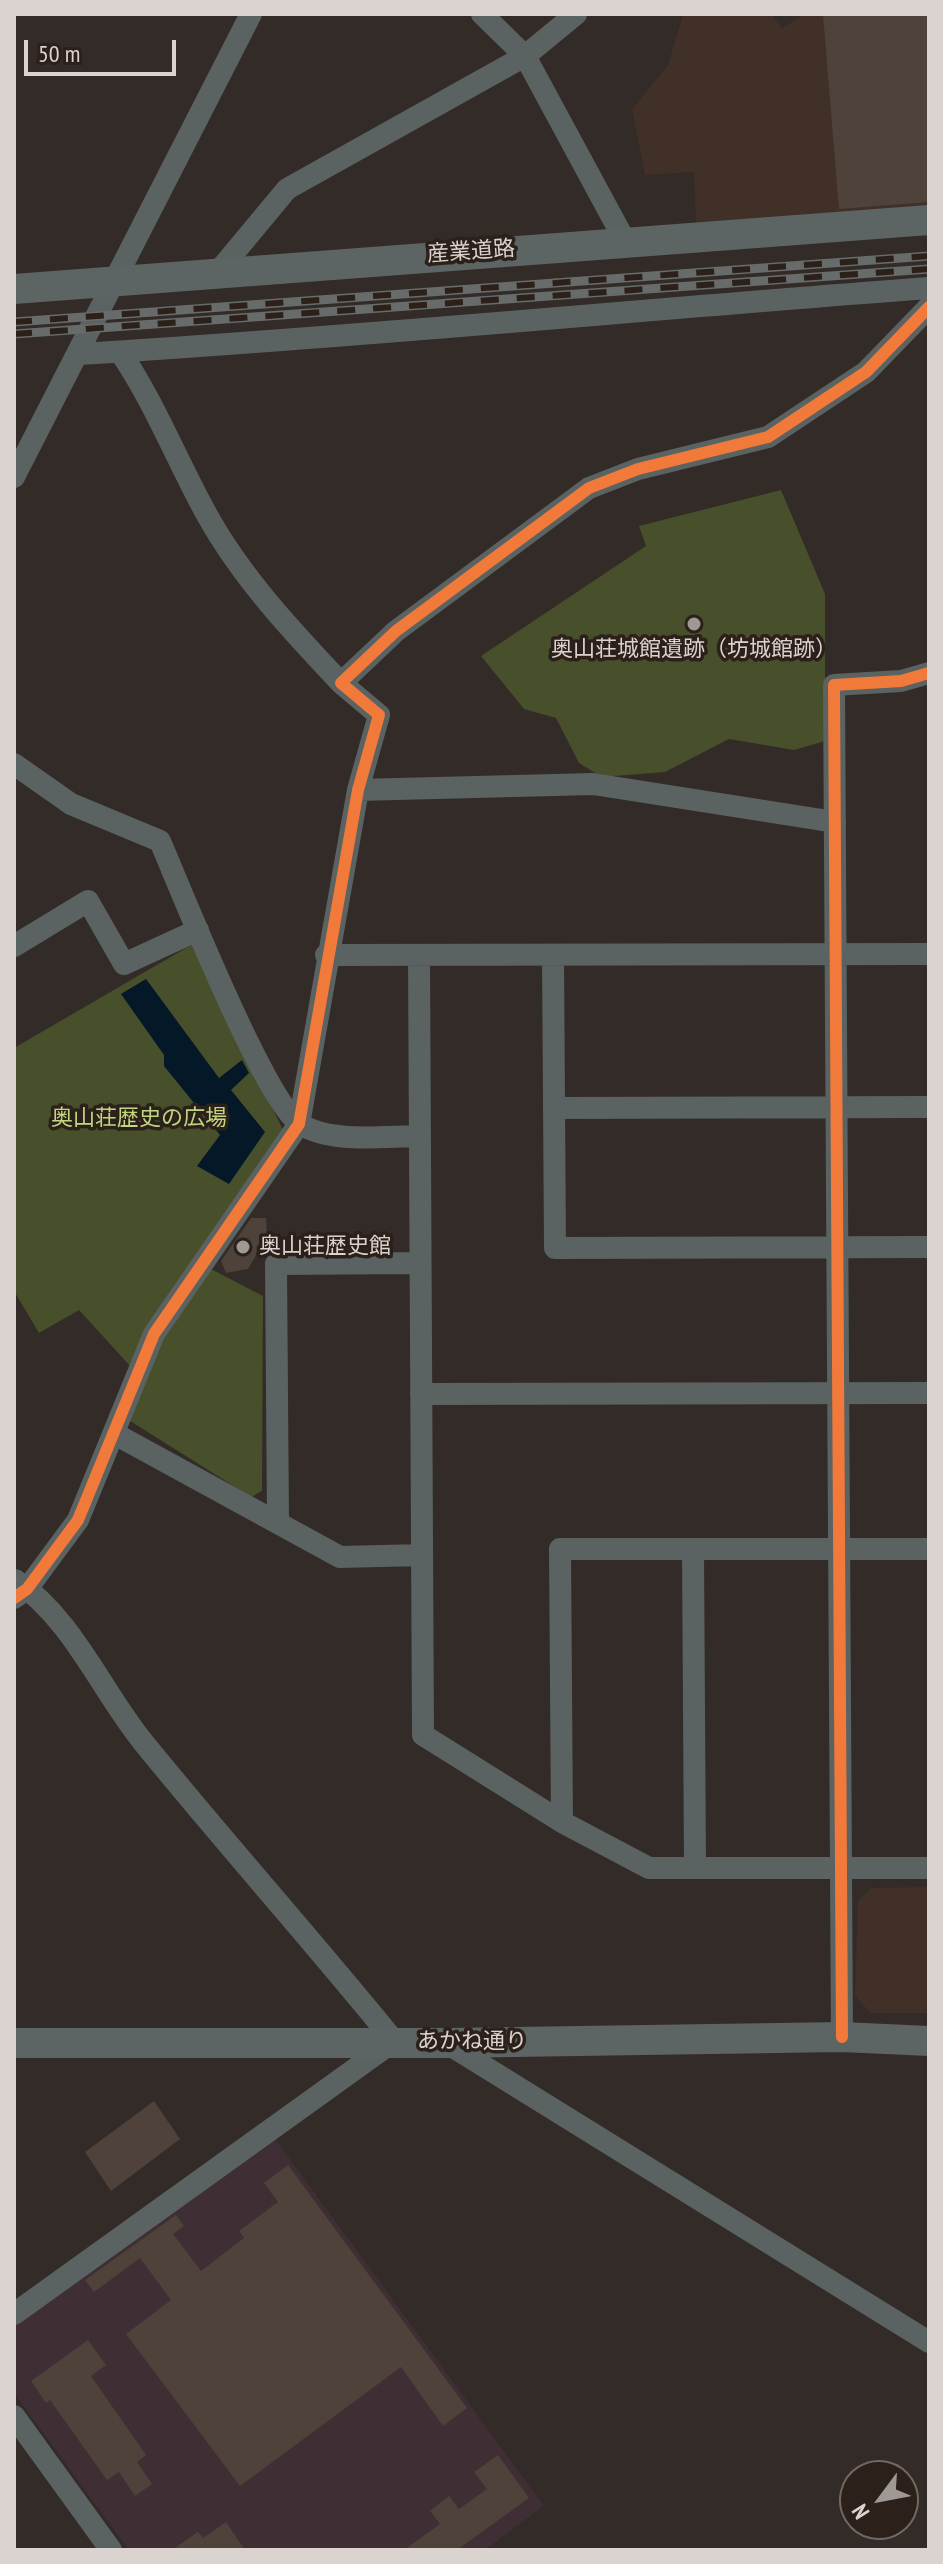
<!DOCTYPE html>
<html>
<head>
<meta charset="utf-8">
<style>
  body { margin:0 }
  #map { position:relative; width:943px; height:2564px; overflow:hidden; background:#322b28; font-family:"PT Sans Narrow",sans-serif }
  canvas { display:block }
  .frame { position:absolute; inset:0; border:16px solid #dbd3cf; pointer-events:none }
  .north { position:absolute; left:839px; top:2460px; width:80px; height:80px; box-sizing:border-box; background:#2c211a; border:2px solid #726862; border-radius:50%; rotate:238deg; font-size:22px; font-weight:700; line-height:32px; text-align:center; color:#dbd3cf }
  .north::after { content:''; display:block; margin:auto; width:28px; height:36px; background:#a09895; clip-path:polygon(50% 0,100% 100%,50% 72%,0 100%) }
  .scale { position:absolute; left:24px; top:40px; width:152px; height:36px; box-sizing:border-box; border:4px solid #dbd3cf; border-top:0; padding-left:10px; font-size:24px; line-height:28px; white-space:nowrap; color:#dbd3cf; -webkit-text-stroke:6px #2c211a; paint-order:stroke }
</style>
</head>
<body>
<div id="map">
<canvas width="943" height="2564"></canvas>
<div class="frame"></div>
<div class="north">N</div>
<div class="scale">50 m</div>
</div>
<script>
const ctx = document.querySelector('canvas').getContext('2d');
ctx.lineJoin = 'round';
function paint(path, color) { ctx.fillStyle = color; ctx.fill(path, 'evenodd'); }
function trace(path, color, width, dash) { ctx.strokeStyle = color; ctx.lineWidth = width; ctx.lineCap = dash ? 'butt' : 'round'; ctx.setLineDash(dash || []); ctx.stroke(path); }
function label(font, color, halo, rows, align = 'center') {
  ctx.font = font + ' "PT Sans Narrow","Noto Sans JP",sans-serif'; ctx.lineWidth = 7; ctx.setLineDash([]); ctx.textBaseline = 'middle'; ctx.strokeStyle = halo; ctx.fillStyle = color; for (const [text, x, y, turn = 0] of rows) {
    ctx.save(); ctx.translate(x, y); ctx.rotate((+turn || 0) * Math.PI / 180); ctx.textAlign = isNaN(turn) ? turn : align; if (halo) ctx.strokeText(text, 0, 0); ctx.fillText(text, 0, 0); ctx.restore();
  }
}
paint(new Path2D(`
  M683,14h88l11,14 23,-14h124v196l-233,13 -2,-51 -49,3 -13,-65 36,-45z
  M929,1887v126h-59l-15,-18 3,-94 13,-13z`), '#413027');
paint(new Path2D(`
  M273,2136l271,370 -59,44h-356l-115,-157v-67z`), '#3f2e34');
paint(new Path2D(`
  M781,490l44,104v147l-31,9 -65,-11 -64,33 -63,5 -23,-14 -23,-45 -32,-9 -43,-53 165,-110 -7,-20z
  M193,944l90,186 -152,237 -52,-57 -40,23 -25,-42v-243z
  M207,1267l56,29 -1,195 -11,6 -124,-78 38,-90z`), '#484f2b');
paint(new Path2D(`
  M146,979l73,99 23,-18 7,13 -18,17 34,42 -36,52 -32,-18 23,-31 -56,-69v-11l-43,-61z`), '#041828');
paint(new Path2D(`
  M823,14h106v188l-90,7z
  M251,1218h15l1,19 -19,32 -22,4 -5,-12z
  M154,2101l26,38 -69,52 -26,-39z
  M288,2165l179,243 -24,18 -42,-59 -161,119 -114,-152 45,-34 -31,-42 -46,34 -9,-12 91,-65 8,11 -11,8 28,37 43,-33 -5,-7 39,-29 -14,-19z
  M88,2340l18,25 -15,11 55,79 -9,7 15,22 -17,12 -16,-24 -12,8 -57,-80 -4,3 -15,-22z
  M498,2455l31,43 -72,52h-53l36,-26 -10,-13 19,-15 10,13 28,-20 -13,-17z
  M226,2522l19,28h-73l26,-18 5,6z`), '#4e423a');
trace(new Path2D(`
  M482,14l43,42 100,185
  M218,272l69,-83 238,-133 51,-42
  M120,352c35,51 57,109 87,163 35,63 85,116 134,168
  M78,354c284,-17 567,-45 851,-66
  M14,477l237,-463
  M14,764l57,40 89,37c21,49 105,261 140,283 32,20 83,12 120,12
  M358,790l235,-6 242,38
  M14,946l74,-45 36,63 74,-34
  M326,955l603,-1
  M419,955l4,780 139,87 87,46h280
  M553,955l2,293 374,-1
  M554,1108l375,-1
  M421,1394l508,-1
  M115,1434l225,123 82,-2
  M278,1521l-2,-257 144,-1
  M693,1549l2,319
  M14,1598l13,-9 51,-69 76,-186 145,-210 59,-334 21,-75 -38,-32 55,-52 193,-143 49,-19 130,-32 98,-65 63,-65
  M562,1822l-2,-273h369
  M842,2037l-8,-1352 67,-4 28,-8
  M448,2044l481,298
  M14,2314l380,-273c-82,-101 -169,-198 -251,-299 -42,-52 -71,-124 -128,-162
  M14,2416l97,134`), '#5a6262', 22);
trace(new Path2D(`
  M14,289l915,-69
  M14,2043h433l395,-6 87,4`), '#5c6464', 30);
const rail = new Path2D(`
  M14,322l915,-66
  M14,334l915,-65`);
trace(rail, '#676b69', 9);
trace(rail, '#2c211a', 6, [18]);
trace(new Path2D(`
  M14,1598l13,-9 51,-69 76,-186 145,-210 59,-334 21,-75 -38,-32 55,-52 193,-143 49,-19 130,-32 98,-65 63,-65
  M842,2037l-8,-1352 67,-4 28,-8`), '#f17a3a', 12);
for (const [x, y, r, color] of [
  [694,624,8,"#a09895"],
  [243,1247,8,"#a09895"]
]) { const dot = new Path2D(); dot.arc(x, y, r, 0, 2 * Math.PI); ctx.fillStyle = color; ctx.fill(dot); trace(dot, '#2c211a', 3); }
label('22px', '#dbd3cf', '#2c211a', [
  ["産業道路",471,252,-4],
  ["あかね通り",472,2042]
]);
label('22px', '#dbd3cf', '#2c211a', [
  ["奥山荘城館遺跡（坊城館跡）",694,650],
  ["奥山荘歴史館",259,1247,"left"]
]);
label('22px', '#c0d67f', '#2c211a', [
  ["奥山荘歴史の広場",139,1119]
]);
</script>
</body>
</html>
